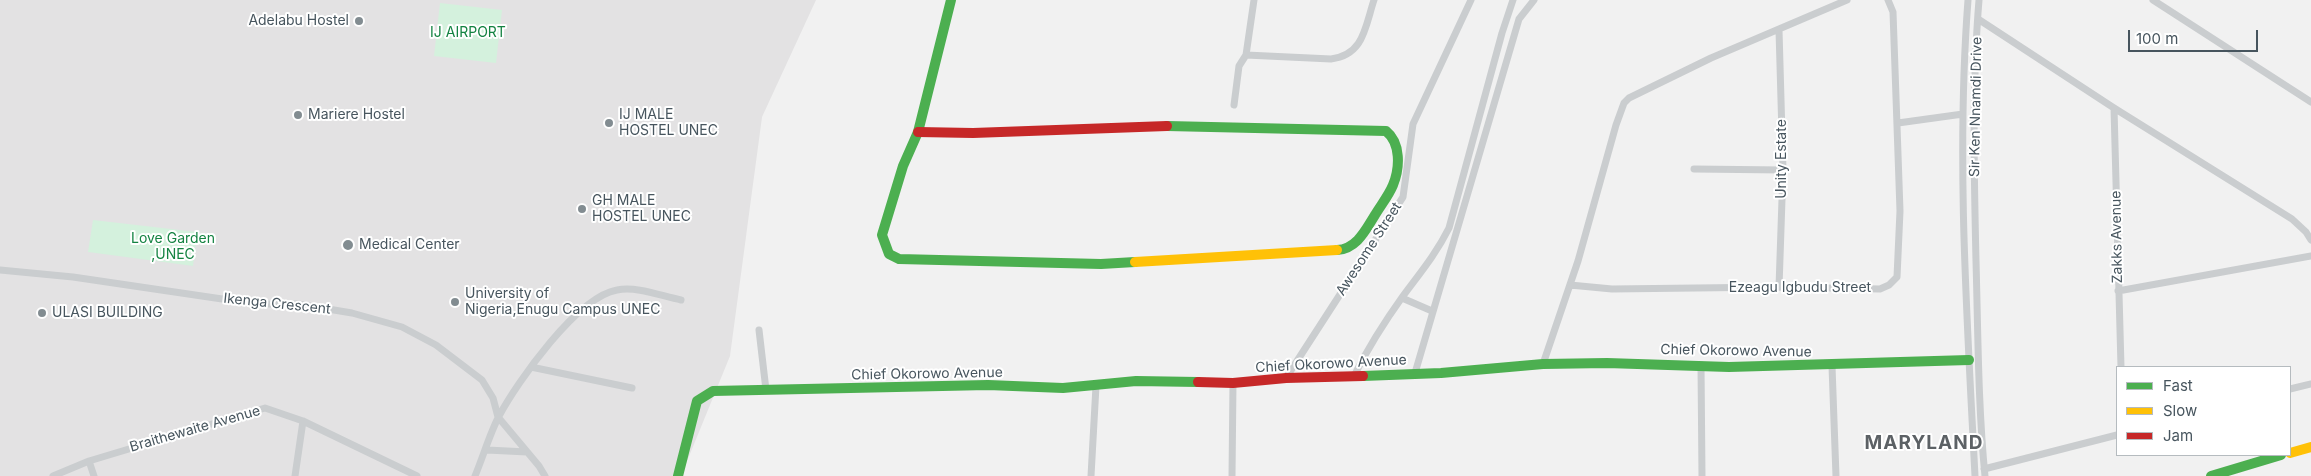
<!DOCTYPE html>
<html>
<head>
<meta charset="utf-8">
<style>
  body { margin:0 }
  #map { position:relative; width:2311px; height:476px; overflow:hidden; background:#f1f1f1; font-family:Inter,sans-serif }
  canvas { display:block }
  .legend { position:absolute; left:2116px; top:366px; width:175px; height:90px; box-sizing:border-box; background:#fff; border:1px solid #b5bbbf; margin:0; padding:6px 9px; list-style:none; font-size:15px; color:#47555e }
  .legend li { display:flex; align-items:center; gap:10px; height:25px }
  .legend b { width:25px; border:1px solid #b5bbbf }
  .scale { position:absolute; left:2128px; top:30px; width:130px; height:22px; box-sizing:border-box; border:2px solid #47555e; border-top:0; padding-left:6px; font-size:15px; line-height:18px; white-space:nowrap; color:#47555e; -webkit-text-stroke:4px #fff; paint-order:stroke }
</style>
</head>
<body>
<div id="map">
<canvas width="2311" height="476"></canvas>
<ul class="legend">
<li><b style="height:6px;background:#4caf50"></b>Fast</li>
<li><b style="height:6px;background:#ffc107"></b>Slow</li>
<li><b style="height:6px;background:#c62828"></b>Jam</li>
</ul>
<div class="scale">100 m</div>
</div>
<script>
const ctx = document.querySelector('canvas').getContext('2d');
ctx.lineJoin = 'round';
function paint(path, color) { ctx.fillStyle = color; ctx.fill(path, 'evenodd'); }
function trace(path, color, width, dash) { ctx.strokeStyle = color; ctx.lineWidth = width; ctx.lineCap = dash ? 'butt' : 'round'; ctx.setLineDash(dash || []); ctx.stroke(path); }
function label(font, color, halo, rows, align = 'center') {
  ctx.font = font + ' Inter,sans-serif'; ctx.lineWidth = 4; ctx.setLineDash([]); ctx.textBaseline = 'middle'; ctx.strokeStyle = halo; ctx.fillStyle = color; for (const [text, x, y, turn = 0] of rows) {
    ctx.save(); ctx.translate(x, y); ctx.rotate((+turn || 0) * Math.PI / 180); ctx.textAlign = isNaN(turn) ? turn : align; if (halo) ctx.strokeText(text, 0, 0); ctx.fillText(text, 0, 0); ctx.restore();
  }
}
paint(new Path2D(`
  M0,0h816l-54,117 -32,239 -49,120h-681z`), '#e3e2e3');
paint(new Path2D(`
  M440,3l62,7 -6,53 -62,-7z
  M93,220l104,12 -4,34 -105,-14z`), '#d4f1dd');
trace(new Path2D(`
  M1968,0c-12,158 -1,318 7,476
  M1979,0c-7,86 -5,174 -3,261 2,71 2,144 9,215
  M2153,0l158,102
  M1978,19l136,89 178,111 14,13 5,8
  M1779,30l4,140 -4,117
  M1246,55l85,4c33,-4 34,-32 43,-59
  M1234,105l5,-39 7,-11 8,-55
  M2114,108l7,259
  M1898,123l65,-9
  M1694,169l89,1
  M0,270l73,7 183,27h42l54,9 50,14 34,18 46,35 11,18 5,19 41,49 6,10
  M1570,285l42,4 167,-2 101,2 9,-4 8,-8 3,-66 -7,-199 -5,-12
  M2118,291l193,-35
  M1402,298l30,13
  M759,330l7,60
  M1543,364l35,-103 38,-136 8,-22 5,-5 82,-40 136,-58
  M1701,365l1,111
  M1832,366l4,110
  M531,367l101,21
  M1415,373l104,-354 15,-19
  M1354,376c14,-28 31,-55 49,-80 17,-23 33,-42 46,-68l53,-195 11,-33
  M1286,378l117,-181 10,-73 58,-124
  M2290,389l21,-5
  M487,450l40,2
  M89,461l5,15
  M1984,469l133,-34
  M53,476l36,-15 176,-53 38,13 114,55
  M295,476l8,-55
  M475,476c8,-19 15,-43 24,-60 19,-35 78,-119 118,-126 20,-4 44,6 64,10
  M1091,476l5,-90
  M1232,476l1,-93`), '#cacdcf', 7);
trace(new Path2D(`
  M951,0l-33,132 -15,34 -21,69 7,19 10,5 202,5 34,-2
  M1167,126l219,5c15,12 14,37 7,54 -4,10 -12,20 -18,30 -9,14 -18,34 -38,35
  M1363,376l78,-3 102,-9 64,-1 122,4 240,-7
  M678,476l19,-75 16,-10 275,-6 75,3 73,-7 62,1
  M2211,476l70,-21`), '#4caf50', 10);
trace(new Path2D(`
  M1135,262l202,-12
  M2290,453l21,-6`), '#ffc107', 10);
trace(new Path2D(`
  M918,132l55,1 194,-7
  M1198,382l35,1 53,-5 77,-2`), '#c62828', 10);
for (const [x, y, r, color] of [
  [359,21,5,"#828c91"],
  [298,115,5,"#828c91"],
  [609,123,5,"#828c91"],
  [582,209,5,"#828c91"],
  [348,245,6,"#828c91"],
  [455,302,5,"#828c91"],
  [42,313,5,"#828c91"]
]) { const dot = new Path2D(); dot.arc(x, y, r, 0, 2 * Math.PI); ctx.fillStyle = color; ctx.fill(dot); trace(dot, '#fff', 2); }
label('14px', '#47555e', '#fff', [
  ["Adelabu Hostel",349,21,"right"],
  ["Mariere Hostel",308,115],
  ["IJ MALE",619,115],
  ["HOSTEL UNEC",619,131],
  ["GH MALE",592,201],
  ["HOSTEL UNEC",592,217],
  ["Medical Center",359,245],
  ["University of",465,294],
  ["Nigeria,Enugu Campus UNEC",465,310],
  ["ULASI BUILDING",52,313]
], 'left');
label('14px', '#148342', '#fff', [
  ["IJ AIRPORT",468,33],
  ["Love Garden",173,239],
  [",UNEC",173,255]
]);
label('14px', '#47555e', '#fff', [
  ["Sir Ken Nnamdi Drive",1976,107,-89],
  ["Unity Estate",1782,159,-90],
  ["Zakks Avenue",2117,237,-91],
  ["Awesome Street",1369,249,-57],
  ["Ezeagu Igbudu Street",1800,288],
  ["Ikenga Crescent",277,304,6],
  ["Chief Okorowo Avenue",1736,351,1],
  ["Chief Okorowo Avenue",1331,364,-3],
  ["Chief Okorowo Avenue",927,374,-1],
  ["Braithewaite Avenue",195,429,-16]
]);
ctx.letterSpacing = '1px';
label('bold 19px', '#5c6165', '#fff', [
  ["MARYLAND",1924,443]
]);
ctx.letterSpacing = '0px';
</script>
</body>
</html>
